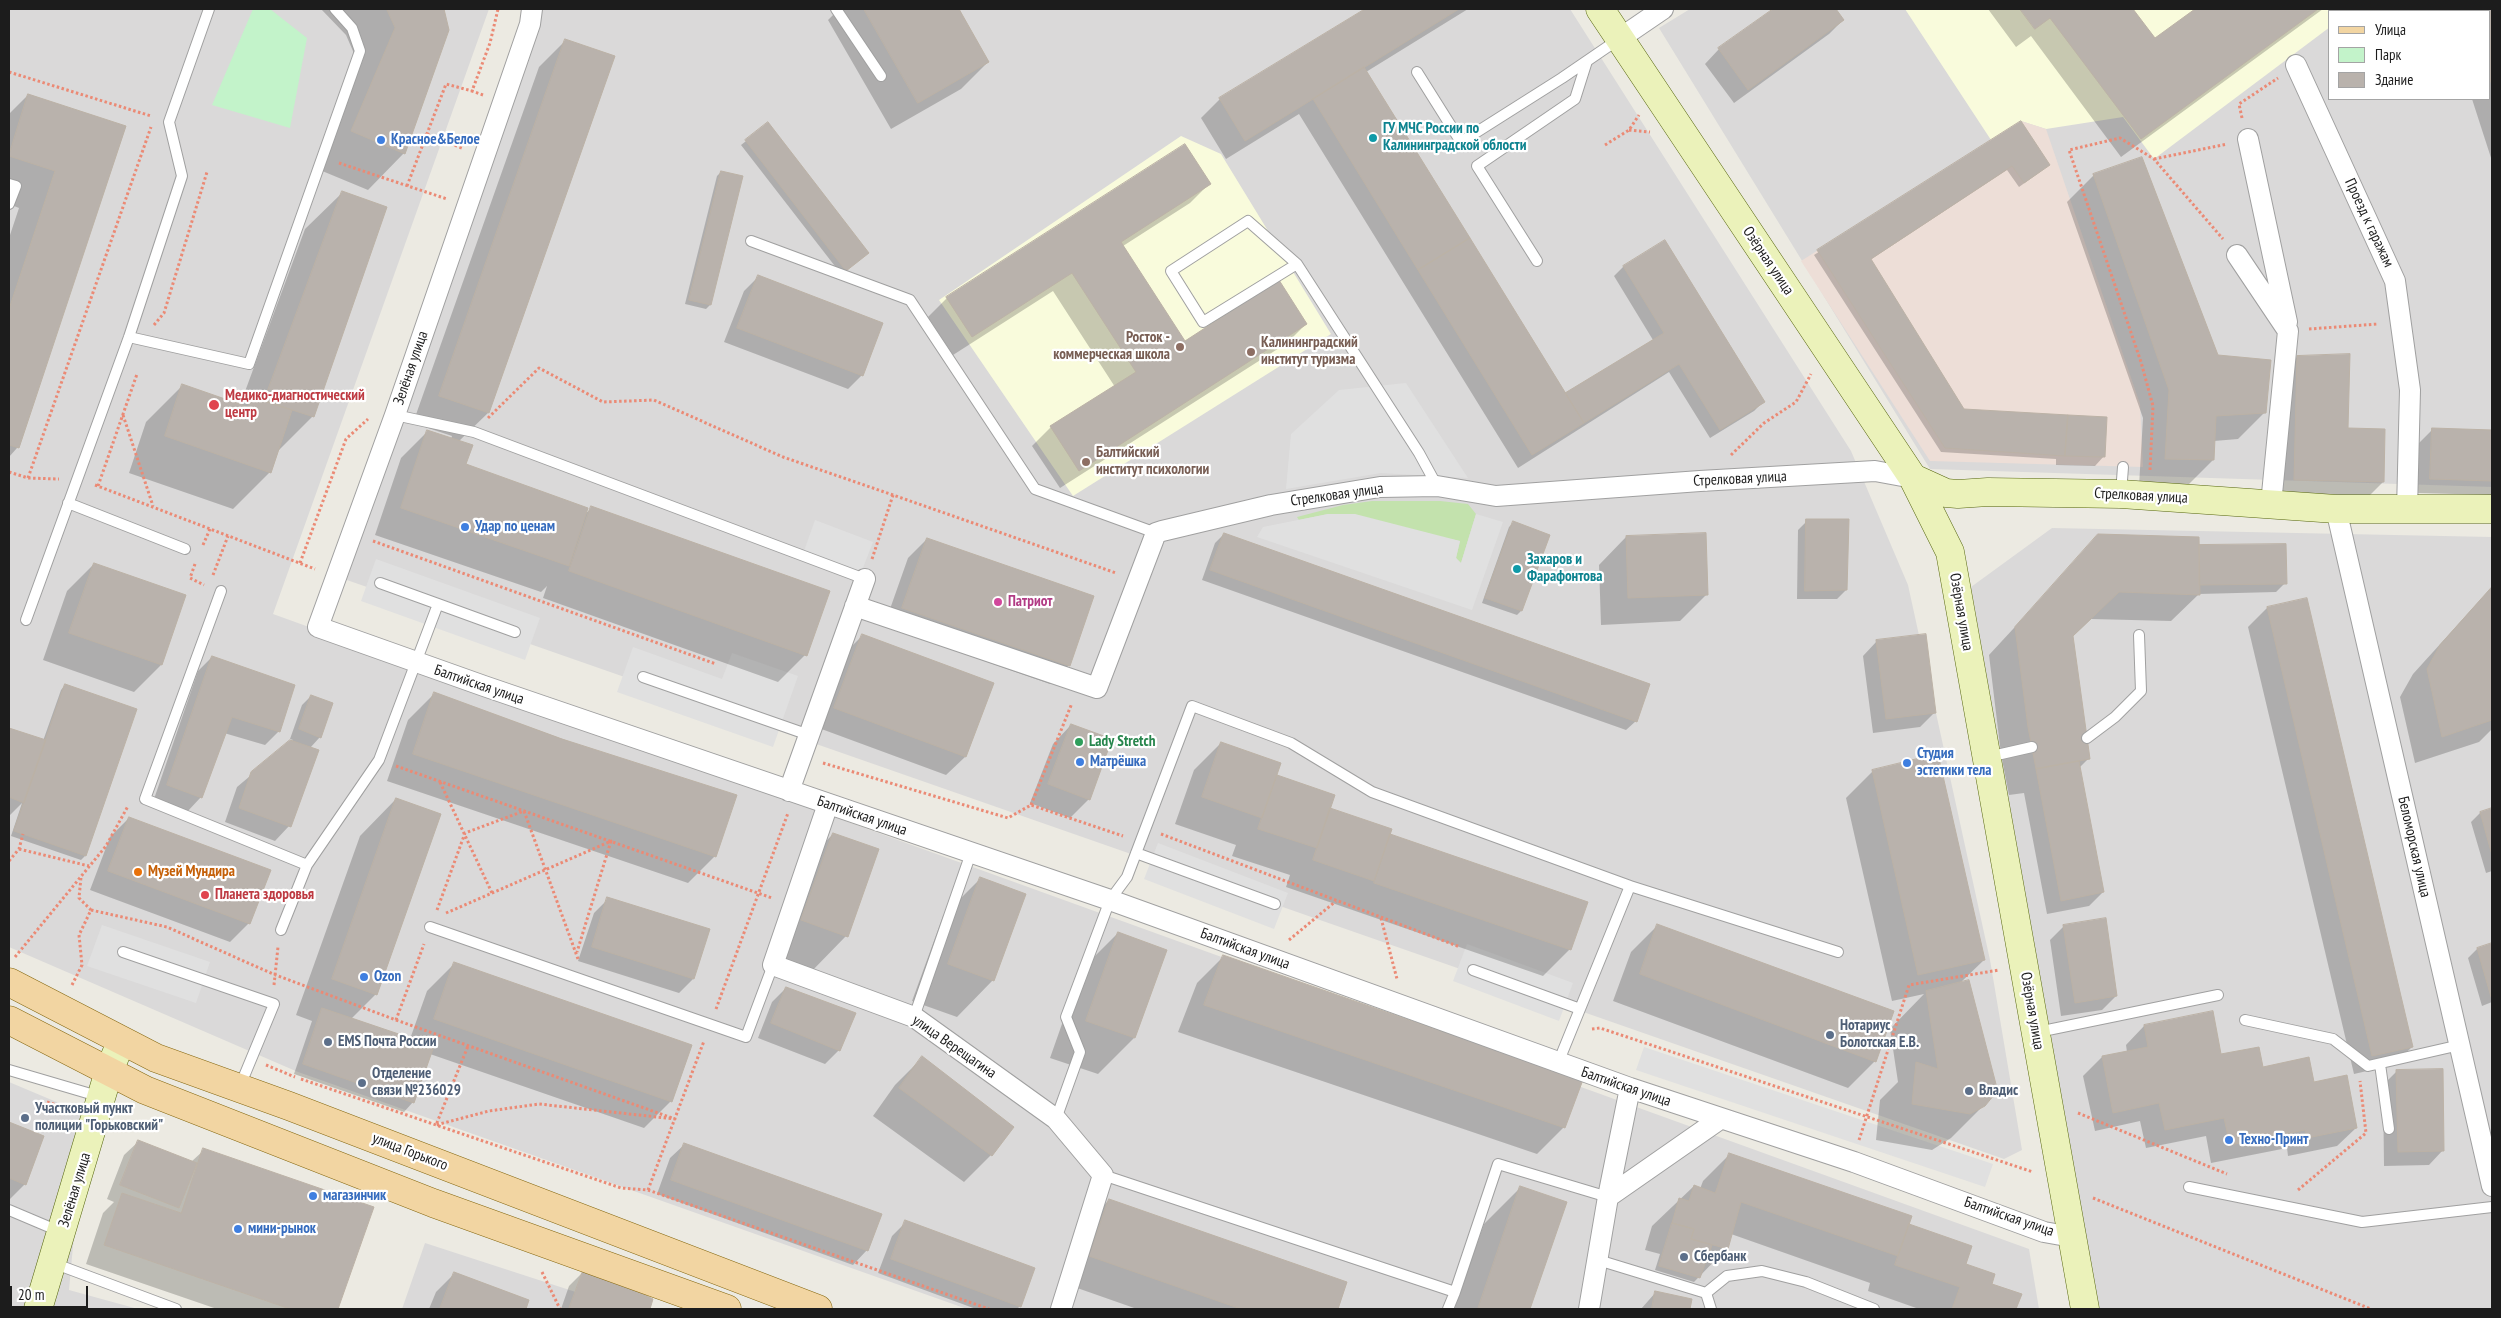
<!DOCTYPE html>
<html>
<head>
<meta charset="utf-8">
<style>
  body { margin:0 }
  #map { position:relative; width:2501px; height:1318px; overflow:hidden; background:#eceae2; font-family:"PT Sans Narrow",sans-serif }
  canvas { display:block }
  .frame { position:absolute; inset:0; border:10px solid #1c1c1c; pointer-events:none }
  .legend { position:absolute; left:2328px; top:10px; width:162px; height:90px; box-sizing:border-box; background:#fff; border:1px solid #a4a4a4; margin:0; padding:6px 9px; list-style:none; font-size:15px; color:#1c1c1c }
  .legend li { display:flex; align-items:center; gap:10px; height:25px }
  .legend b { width:25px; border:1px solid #a4a4a4 }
  .scale { position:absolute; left:10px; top:1286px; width:78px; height:22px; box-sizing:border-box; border:2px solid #1c1c1c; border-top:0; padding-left:6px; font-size:15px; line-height:18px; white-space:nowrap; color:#1c1c1c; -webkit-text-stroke:4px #fff; paint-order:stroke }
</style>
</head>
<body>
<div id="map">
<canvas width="2501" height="1318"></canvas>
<div class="frame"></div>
<ul class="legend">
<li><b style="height:6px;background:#f2d5a2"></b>Улица</li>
<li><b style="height:14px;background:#c3f3ca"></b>Парк</li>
<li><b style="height:14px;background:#b9b2ac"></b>Здание</li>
</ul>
<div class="scale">20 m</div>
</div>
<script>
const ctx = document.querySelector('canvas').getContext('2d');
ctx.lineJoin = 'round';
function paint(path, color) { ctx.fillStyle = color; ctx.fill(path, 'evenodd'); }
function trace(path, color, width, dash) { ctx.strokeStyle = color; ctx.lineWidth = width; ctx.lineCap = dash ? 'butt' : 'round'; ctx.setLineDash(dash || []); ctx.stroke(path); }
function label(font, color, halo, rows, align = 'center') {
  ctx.font = font + ' "PT Sans Narrow",sans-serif'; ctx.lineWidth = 4.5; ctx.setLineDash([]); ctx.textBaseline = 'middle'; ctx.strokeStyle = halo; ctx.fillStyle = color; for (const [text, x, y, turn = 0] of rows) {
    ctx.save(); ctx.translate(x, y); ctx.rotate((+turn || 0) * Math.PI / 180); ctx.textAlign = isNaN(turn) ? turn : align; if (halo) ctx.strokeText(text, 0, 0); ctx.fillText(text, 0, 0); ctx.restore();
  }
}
paint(new Path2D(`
  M9,9h480l-216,605 1756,635 10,60h-1072l-669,-237 -289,-125z
  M531,9h1039l281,442 57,134 82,375 32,190 -18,9 -1660,-580z
  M1690,9h802v478l-562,-18 -271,-441zM2330,11h160v88h-160z
  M2052,528l440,9v772h-393l-128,-722z
  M9,1082l76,32 -16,176 69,19h-129z
  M425,1243l203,66h-226z`), '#dad9d9');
paint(new Path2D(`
  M1905,9h447l-3,2h-19v16l-176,132 -31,-42 -77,12 -25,-8 -30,19z
  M1181,136l40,18 110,180 -258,162 -134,-196z`), '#f9fbdc');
paint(new Path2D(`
  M2021,121l25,8 94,275 3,63 -213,-6 -129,-200z`), '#edded7');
paint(new Path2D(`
  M1372,501h68l28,3 8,10 -15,49 -5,-5 4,-17 -132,-27 -29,6 -2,-3 46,-12z`), '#c3e2ad');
paint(new Path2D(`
  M253,9h17l37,29 -17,90 -78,-23z`), '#c3f3ca');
paint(new Path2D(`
  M1406,383l62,95 -87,-5 -95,16 5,-55 48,-44z
  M1328,514h27l105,27 -4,17 5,5 15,-49 27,8 -31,88 -215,-73 6,-10z
  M815,520l58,22 -12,31 -57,-22z
  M376,559l164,59 -15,42 -164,-59z
  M633,647l89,32 10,-26 66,23 -25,71 -156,-55z
  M1158,843l130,50 -14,36 -130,-50z
  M102,925l108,37 -14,41 -109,-37z
  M1467,944l106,39 -14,38 -106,-40z
  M1644,1047l349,117 -8,23 -349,-117z`), '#e0e0e0');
paint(new Path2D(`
  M321,9h122l5,21 -44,123 -36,37 -53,-22 44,-103 -13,-30z
  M839,9h118l31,53 -27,27 -70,40 -63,-109z
  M1366,9h102l-102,63 199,323 88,-55 -39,-64 9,-9 41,-25 99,160 -9,9 -44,27 -41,-66 -151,96 -219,-354 -73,45 -25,-41 19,-19z
  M1775,9h60l8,11 -14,14 -95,69 -29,-39 14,-15z
  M1988,9h144l23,31 42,-31h126l-202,148 -90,-121 -15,11z
  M2405,9h87v152l-20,-62h18v-88h-84z
  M566,40l48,17 -126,356 -29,28 6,24 120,49 7,-6 213,147 -27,27 -235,-84 4,-12 -6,6 -166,-57 26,-77 27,-27 23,8 1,-3 -39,-13 126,-356z
  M28,95l96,32 -107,321 -8,9v-219l10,-30 -10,-4v-90z
  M2021,122l23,47 -25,18 -12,-17 -137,90 94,150 140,46 -9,10 -39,-1v-6l-115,-7 -127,-197z
  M768,124l95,133 -22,17 -100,-129z
  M721,172l-11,133 -4,4 -21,-5 32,-128z
  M2094,175l123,181 48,56 -27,27 -24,2 -1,19 -27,27 -47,-1 4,-68 -76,-216z
  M1209,184l-19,19 -67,43 61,96 122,-18 -19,19 -227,145 -28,-42 19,-19 64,-40 -62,-96 -100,64 -25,-38 19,-19z
  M342,193l-29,223 -37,37 -6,19 -37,37 -104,-36 17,-51 36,-36 58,19 65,-176z
  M758,277l104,98 -14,14 -124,-47 20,-51z
  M2297,357l86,125 -14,14 -88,-3 2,-121z
  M2432,430l60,1v64l-75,-2 1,-49z
  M1807,521l39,69 -9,9h-40l1,-69z
  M1513,523l35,12 -27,76 -4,4 -35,-12 27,-76z
  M1224,534l412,187 -10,9 -424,-150 13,-37z
  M2099,536l186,47 -9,9 -77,2 -28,27 -80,-2 -19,18 16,122 -9,9 24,124 -14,14 -42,8 -23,-121 -15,2 -8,-41 -12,-99z
  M1626,537l81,57 -27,27 -79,4 -2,-60z
  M927,539l142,126 -19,19 -166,-58 24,-68z
  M94,564l91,32 -24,69 -27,27 -91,-32 24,-69z
  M2492,587v142l-13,13 -64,21 -15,-66 13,-23z
  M2306,599l106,448 -19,18 -39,9 -106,-447 19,-19z
  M863,635l129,48 -27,74 -19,18 -130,-48 28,-73z
  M1877,641l58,71 -15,15 -47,6 -10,-77z
  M212,657l67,74 -14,14 -41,-12 -23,64 -14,15 -33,-13 44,-128z
  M65,685l20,171 -4,4 -70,-24 11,-33 -13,13v-87l34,12 18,-51z
  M435,693l174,63 106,100 -27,27 -301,-102 21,-61z
  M311,696l9,41 -10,11 7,2 -28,76 -14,15 -50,-19 12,-35 56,-47 -3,-1 12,-34z
  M1071,725l18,74 -19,19 -40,-15 23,-59z
  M1221,743l54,33 58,20 -4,13 60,26 181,114 -27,27 -257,-89 4,-12 -58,-19 4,-11 -61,-21 19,-54z
  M1873,771l111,189 -25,24 29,117 -37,37 -19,12 -56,-10 4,-40 18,-18 -8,-53 34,-35 -32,7 -46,-203z
  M396,799l-20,195 -25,25 59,20 17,-48 27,-27 217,137 -27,27 -214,-74 -17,48 -9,10 -110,-38 18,-53 -16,-6 64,-179z
  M2492,809v62l-6,2 -15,-51 9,-9z
  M129,818l120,105 -19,19 -140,-52 20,-53z
  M833,834l13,102 -36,37 -44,-16 31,-86z
  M980,879l13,101 -36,37 -45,-16 31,-85z
  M608,899l85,80 -14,14 -101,-32 16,-48z
  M1658,925l217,136 -27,27 -235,-87 18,-49z
  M2064,926l52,70 -14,14 -41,6 -11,-76z
  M1118,933l16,105 -36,36 -48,-16 31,-88z
  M2492,945v57l-10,4 -14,-48 9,-9z
  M1224,956l340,171 -27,27 -359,-122 19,-49z
  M786,988l53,62 -14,14 -67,-26 14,-36z
  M2144,1026l76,30 93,27 43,45 -19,18 -49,10 -1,-8 -76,15 -5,-27 -60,12 -6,-27 -45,10 -12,-55 19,-19 25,-5 -1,-7z
  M922,1058l90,69 -21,28 -27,27 -91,-66 22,-31z
  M2397,1071l46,79 -14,15 -45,1 -1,-81z
  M9,1124l34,12 -18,48 -16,16z
  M139,1141l52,21 13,-12 168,58 -35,101h-120l-131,-45 17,-51 11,-11 -7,-3 17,-44z
  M685,1144l182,106 -14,15 -196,-71 13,-36z
  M1730,1154l177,71 83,59 30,11 -5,14h-96l-51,-18 2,-8 -139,-49 -4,14 -33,34 -39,-12 5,-16 -15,-4 7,-24 42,-40 6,3 3,-8z
  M1521,1187l45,16 -37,106h-75l30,-85z
  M1109,1200l237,83 -10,26h-199l-74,-26 19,-56z
  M906,1222l114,84 -3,3h-41l-98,-36 14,-37z
  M583,1272l69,28 -3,9h-88l8,-23z
  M455,1273l73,27 -4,9h-95l7,-17z
  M1656,1292l35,8 -2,9h-48z`), '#0003');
const building = new Path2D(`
  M387,9h57l5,21 -44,124 -54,-23 44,-103z
  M864,9h95l30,53 -71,41z
  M1365,9h94l-214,132 -26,-43z
  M1773,9h63l8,11 -96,70 -30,-42z
  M2020,9h113l22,29 40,-29h123l-177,130 -91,-121 -15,11z
  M2429,9h63v77l-2,-8v-67h-60z
  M565,39l50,17 -126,357 -50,-17z
  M1364,67l106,171 -52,32 -105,-171z
  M28,94l98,32 -107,322 -10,-3v-136l46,-138 -46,-15z
  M2021,121l29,44 -26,18 -12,-17 -141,93 93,150 104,6 -3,41 -120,-8 -128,-198z
  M768,122l101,131 -23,18 -101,-131z
  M1185,144l26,40 -90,58 64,99 94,-61 28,44 -228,147 -29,-45 86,-54 -64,-99 -100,64 -26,-40z
  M2142,157l76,198 53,5 -5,53 -50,3 -2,44 -49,-1 4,-69 -76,-216z
  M721,171l22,5 -32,129 -22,-5z
  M342,191l45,16 -73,210 -50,-16z
  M1470,238l114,185 -52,32 -114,-185z
  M1665,240l100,162 -45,28 -41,-66 -95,59 -19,-30 99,-60 -41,-67z
  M758,275l125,48 -20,53 -126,-48z
  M2350,354l-2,74 37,1 -1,53 -90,-2 3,-124z
  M182,384l66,23 4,-10 40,13 -21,63 -106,-37z
  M2068,415l39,2 -2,40 -40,-1z
  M2432,428l60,2v51l-62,-2z
  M427,430l46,15 -7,19 122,44 -19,58 -168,-58z
  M591,506l239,85 -23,65 -238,-85z
  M1806,519h43l-2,71 -42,1z
  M1513,521l37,14 -28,76 -37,-13z
  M1224,533l426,151 -13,38 -427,-152z
  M1706,533l2,62 -80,3 -2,-62z
  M2098,534l101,3 1,58 -81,-3 -46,44 17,123 -54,10 -8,-42 -13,-100z
  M927,538l167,58 -24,70 -168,-58z
  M2286,544l1,40 -88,1v-40z
  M94,563l92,32 -24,70 -93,-32z
  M2492,587v133l-50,17 -15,-68 13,-24z
  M2307,598l106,449 -41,9 -105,-449z
  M862,634l132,49 -28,74 -132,-49z
  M1926,634l10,79 -50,6 -10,-79z
  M212,656l83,29 -15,47 -48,-15 -30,81 -35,-13z
  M65,684l72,25 -51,147 -72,-25z
  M434,692l128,47 175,56 -21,62 -303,-103z
  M311,695l22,8 -12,35 -22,-9z
  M1071,724l41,15 -22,61 -42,-16z
  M9,728l37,12 -22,63 -15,-6z
  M290,740l29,10 -28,77 -52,-19 12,-36z
  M1221,742l60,21 -19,55 -60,-21z
  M1938,754l47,206 -67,15 -46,-205z
  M2079,761l25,131 -43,9 -25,-132z
  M1277,775l58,20 -18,53 -59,-19z
  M396,798l45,16 -64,181 -45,-16z
  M1330,808l62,21 -18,52 -61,-21z
  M2492,808v47l-12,-43z
  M129,817l142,53 -21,54 -142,-53z
  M833,833l46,16 -31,88 -47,-17z
  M1390,834l198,68 -17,48 -197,-67z
  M980,877l46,17 -32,87 -46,-17z
  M607,897l103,32 -16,50 -102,-32z
  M2106,918l11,78 -42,7 -12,-78z
  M1657,924l237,87 -18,51 -236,-88z
  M1118,932l49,18 -32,88 -49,-17z
  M2492,943v54h-1l-14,-49z
  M1223,955l206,72 155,50 -19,51 -361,-123z
  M454,962l238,83 -20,57 -238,-83z
  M1969,980l28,108 -3,7 -9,11 -15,8 -58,-10 4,-42 22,7 -12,-78z
  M786,987l70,26 -16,38 -69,-28z
  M322,1008l112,38 -20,57 -111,-39z
  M2213,1011l8,43 38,-7 4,20 46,-10 5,25 33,-7 10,53 -50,10 -2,-8 -75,15 -6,-27 -59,12 -6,-27 -46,10 -11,-57 46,-9 -4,-22z
  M922,1056l92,71 -22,29 -93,-68z
  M2443,1069l1,82 -46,1 -2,-82z
  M9,1122l35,14 -18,49 -17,-7z
  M138,1140l59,23 -18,45 -59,-23z
  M684,1143l198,71 -14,37 -197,-71z
  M203,1148l171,59 -36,102h-48l-186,-64 18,-52 59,20z
  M1729,1153l183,63 -14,40 -157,-54 -13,47 -37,-10 3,-10 -22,-6 7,-25 10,3 5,-16 21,8z
  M1520,1186l47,16 -37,107h-52z
  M1109,1199l238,83 -9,27h-97l-152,-53z
  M905,1220l130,48 -14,39 -130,-48z
  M1672,1223l22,6 -3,10 21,6 -12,33 -41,-12z
  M1909,1224l63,22 -6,18 29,10 -3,10 30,10 -6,15h-64l8,-22 -65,-22z
  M583,1271l46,16 24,12 -3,10h-81z
  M454,1272l75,28 -3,9h-86z
  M1655,1291l37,8 -2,10h-38z`);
paint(building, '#b9b2ac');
trace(building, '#bcb2a6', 1);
const lane = new Path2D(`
  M836,9l45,67
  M1417,72l44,70 101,-64 57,-39
  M9,184l7,2 -7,18
  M751,241l159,59 125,189 121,44
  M1537,261l-60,-95 98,-67 12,-38
  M1297,264l-94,58 -32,-51 77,-50 49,43 122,189 18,33
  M129,337l120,27 111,-313 -8,-23 -17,-19
  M395,415l79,17 391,147
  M2121,493l2,-26
  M68,503l117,46
  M380,583l58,21
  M221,591l-76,208 162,66
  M26,620l103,-283 53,-161 -13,-54 40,-113
  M643,677l166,58
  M2087,738l28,-21 26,-26 -2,-56
  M1988,757l44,-10
  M1136,853l139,51
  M430,927l316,110 27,-72
  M281,930l26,-65 72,-105 59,-156 77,28
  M123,952l151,52 -34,82
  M1473,970l107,39
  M914,1017l57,-164
  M2245,1020l88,19 35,27 92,-21
  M2038,1032l180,-37
  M1558,1063l72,-177 208,66
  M2380,1064l9,65
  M9,1070l92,27
  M1056,1119l24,-67 -14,-35 44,-117 17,-23 65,-171 99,37 81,49 258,94
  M1103,1175l352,117 43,-128 110,33
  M2189,1187l173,35 130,-15
  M9,1210l52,22
  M1598,1260l108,33 5,16
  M53,1263l123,46
  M1706,1293l21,-17 35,-5 44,11 68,27
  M1448,1309l7,-17`);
const street = new Path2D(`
  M532,9l-2,15 -135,391 -77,212 166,59 626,214 520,188 224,74 190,70 28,5
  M1619,39l44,-30
  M2296,65l99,216 15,109 -3,120
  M2248,139l39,183
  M2237,255l51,76 -17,173
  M2336,509l156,677
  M855,606l242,82 59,-155 6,-2 109,-26 109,-18 57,-1 59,10 204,-15 175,-10 38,7
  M789,791l76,-212
  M828,804l-55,161 141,52 142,102 47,56 -42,134
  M1608,1197l112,-78
  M1589,1309l19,-112 22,-109`);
const secondary = new Path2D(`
  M1600,9l313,469 37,74 135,757
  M1913,478l33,15 12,1 30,-2 133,2 215,15h156
  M38,1309l71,-238 12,-29`);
const primary = new Path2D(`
  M9,982l147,76 133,48 529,203
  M9,1020l136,70 288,113 294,106`);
trace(lane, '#a0a0a0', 12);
trace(street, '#a0a0a0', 22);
trace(secondary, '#56660f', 29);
trace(primary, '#85670f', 29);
trace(new Path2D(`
  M9,72l142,44
  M483,95l-11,-4 18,-48 8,-34
  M2242,118l-3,-14 39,-26
  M1629,130l21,2
  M427,134l37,15
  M1605,145l24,-15 10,-15
  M2154,159l73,-15
  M339,163l108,36
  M407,186l39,-102 26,7
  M154,325l10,-12 43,-141
  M2309,329l69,-5
  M123,415l30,91
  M488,418l51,-50 64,34 51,-2 129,57 110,38
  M1731,455l33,-32 32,-21 15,-28
  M2150,470l3,-64 -12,-44 -72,-212 51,-12 34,21 69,80
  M9,472l19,6 31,1
  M28,478l123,-351
  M95,485l220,84
  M98,486l39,-112
  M373,541l343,123
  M203,545l7,-16
  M872,559l21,-64 223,78
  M300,563l46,-124 22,-20
  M195,564l-5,14 14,7
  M213,575l15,-39
  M823,763l185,55 23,-13 92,31
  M396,766l376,132
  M440,782l52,111
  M1031,805l41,-102
  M1161,834l299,113
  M19,849l70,17
  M9,861l10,-12 4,-15
  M91,910l76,17 106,47 123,46 28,-76
  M437,910l28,-77 59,-22 54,148
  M446,913l165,-72 -34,111
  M1381,918l16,61
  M1289,940l47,-39
  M15,957l91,-111 22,-40
  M72,985l10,-20 -3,-30 12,-25 -12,-12 2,-21
  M274,985l4,-38
  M716,1009l72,-196
  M396,1020l279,99 -136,-15 -50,7 -53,14 32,-79
  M1592,1029l8,-1 433,144
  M266,1065l29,12
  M301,1079l320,109 27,2 341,119
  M47,1102l22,7
  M2078,1113l149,61
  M1859,1140l50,-155 90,-15
  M648,1190l56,-149
  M2298,1190l68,-57 -6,-52
  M2093,1198l278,111
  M542,1272l18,37`), '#eb8a75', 3, [2.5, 2.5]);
trace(lane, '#fff', 10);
trace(street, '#fff', 20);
trace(secondary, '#ebf2ba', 28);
trace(primary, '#f2d5a2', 28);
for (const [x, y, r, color] of [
  [1373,138,5,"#0f9aa8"],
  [381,140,5,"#3f7fe0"],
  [1180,347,5,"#8d6e63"],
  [1251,352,5,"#8d6e63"],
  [214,405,6,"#e0444e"],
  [1086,462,5,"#8d6e63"],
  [465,527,5,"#3f7fe0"],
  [1517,569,5,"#0f9aa8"],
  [998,602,5,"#d1479c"],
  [1079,742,5,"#2e9e5b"],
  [1080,762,5,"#3f7fe0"],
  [1907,763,5,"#3f7fe0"],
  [138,872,5,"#e8710a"],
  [205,895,5,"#e0444e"],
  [364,977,5,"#3f7fe0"],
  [1830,1035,5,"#5c6f8a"],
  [328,1042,5,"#5c6f8a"],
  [362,1083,5,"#5c6f8a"],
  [1969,1091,5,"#5c6f8a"],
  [25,1118,5,"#5c6f8a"],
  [2229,1140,5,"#3f7fe0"],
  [313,1196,5,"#3f7fe0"],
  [238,1229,5,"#3f7fe0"],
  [1684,1257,5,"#5c6f8a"]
]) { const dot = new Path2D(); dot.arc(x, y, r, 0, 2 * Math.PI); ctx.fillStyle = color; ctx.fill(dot); trace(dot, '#fff', 2); }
label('bold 15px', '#0d838f', '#fff', [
  ["ГУ МЧС России по",1383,129],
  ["Калининградской облости",1383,146],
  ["Захаров и",1527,560],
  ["Фарафонтова",1527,577]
], 'left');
label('bold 15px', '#366cbe', '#fff', [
  ["Красное&Белое",391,140],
  ["Удар по ценам",475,527],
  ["Студия",1917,754],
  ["эстетики тела",1917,771],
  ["Матрёшка",1090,762],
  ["Ozon",374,977],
  ["Техно-Принт",2239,1140],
  ["магазинчик",323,1196],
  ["мини-рынок",248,1229]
], 'left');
label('15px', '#1c1c1c', '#fff', [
  ["Проезд к гаражам",2369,223,65],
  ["Озёрная улица",1768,261,56],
  ["Зелёная улица",411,368,-71],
  ["Стрелковая улица",1740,479,-3],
  ["Стрелковая улица",1337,495,-8],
  ["Стрелковая улица",2141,496,3],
  ["Озёрная улица",1961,612,80],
  ["Балтийская улица",479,685,19],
  ["Балтийская улица",862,816,19],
  ["Беломорская улица",2414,847,77],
  ["Балтийская улица",1245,949,20],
  ["Озёрная улица",2032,1011,80],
  ["улица Верещагина",954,1047,35],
  ["Балтийская улица",1626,1087,19],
  ["улица Горького",410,1152,21],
  ["Зелёная улица",75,1190,-73],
  ["Балтийская улица",2009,1217,19]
]);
label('bold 15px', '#785e54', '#fff', [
  ["Росток -",1170,338,"right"],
  ["коммерческая школа",1170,355,"right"],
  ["Калининградский",1261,343],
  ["институт туризма",1261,360],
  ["Балтийский",1096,453],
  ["институт психологии",1096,470]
], 'left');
label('bold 15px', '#be3a42', '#fff', [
  ["Медико-диагностический",225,396],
  ["центр",225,413],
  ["Планета здоровья",215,895]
], 'left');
label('bold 15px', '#b23c85', '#fff', [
  ["Патриот",1008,602]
], 'left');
label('bold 15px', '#27864d', '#fff', [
  ["Lady Stretch",1089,742]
], 'left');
label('bold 15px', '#c56008', '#fff', [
  ["Музей Мундира",148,872]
], 'left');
label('bold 15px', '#4e5e75', '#fff', [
  ["Нотариус",1840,1026],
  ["Болотская Е.В.",1840,1043],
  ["EMS Почта России",338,1042],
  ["Отделение",372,1074],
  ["связи №236029",372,1091],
  ["Владис",1979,1091],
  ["Участковый пункт",35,1109],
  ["полиции \"Горьковский\"",35,1126],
  ["Сбербанк",1694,1257]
], 'left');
</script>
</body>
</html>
